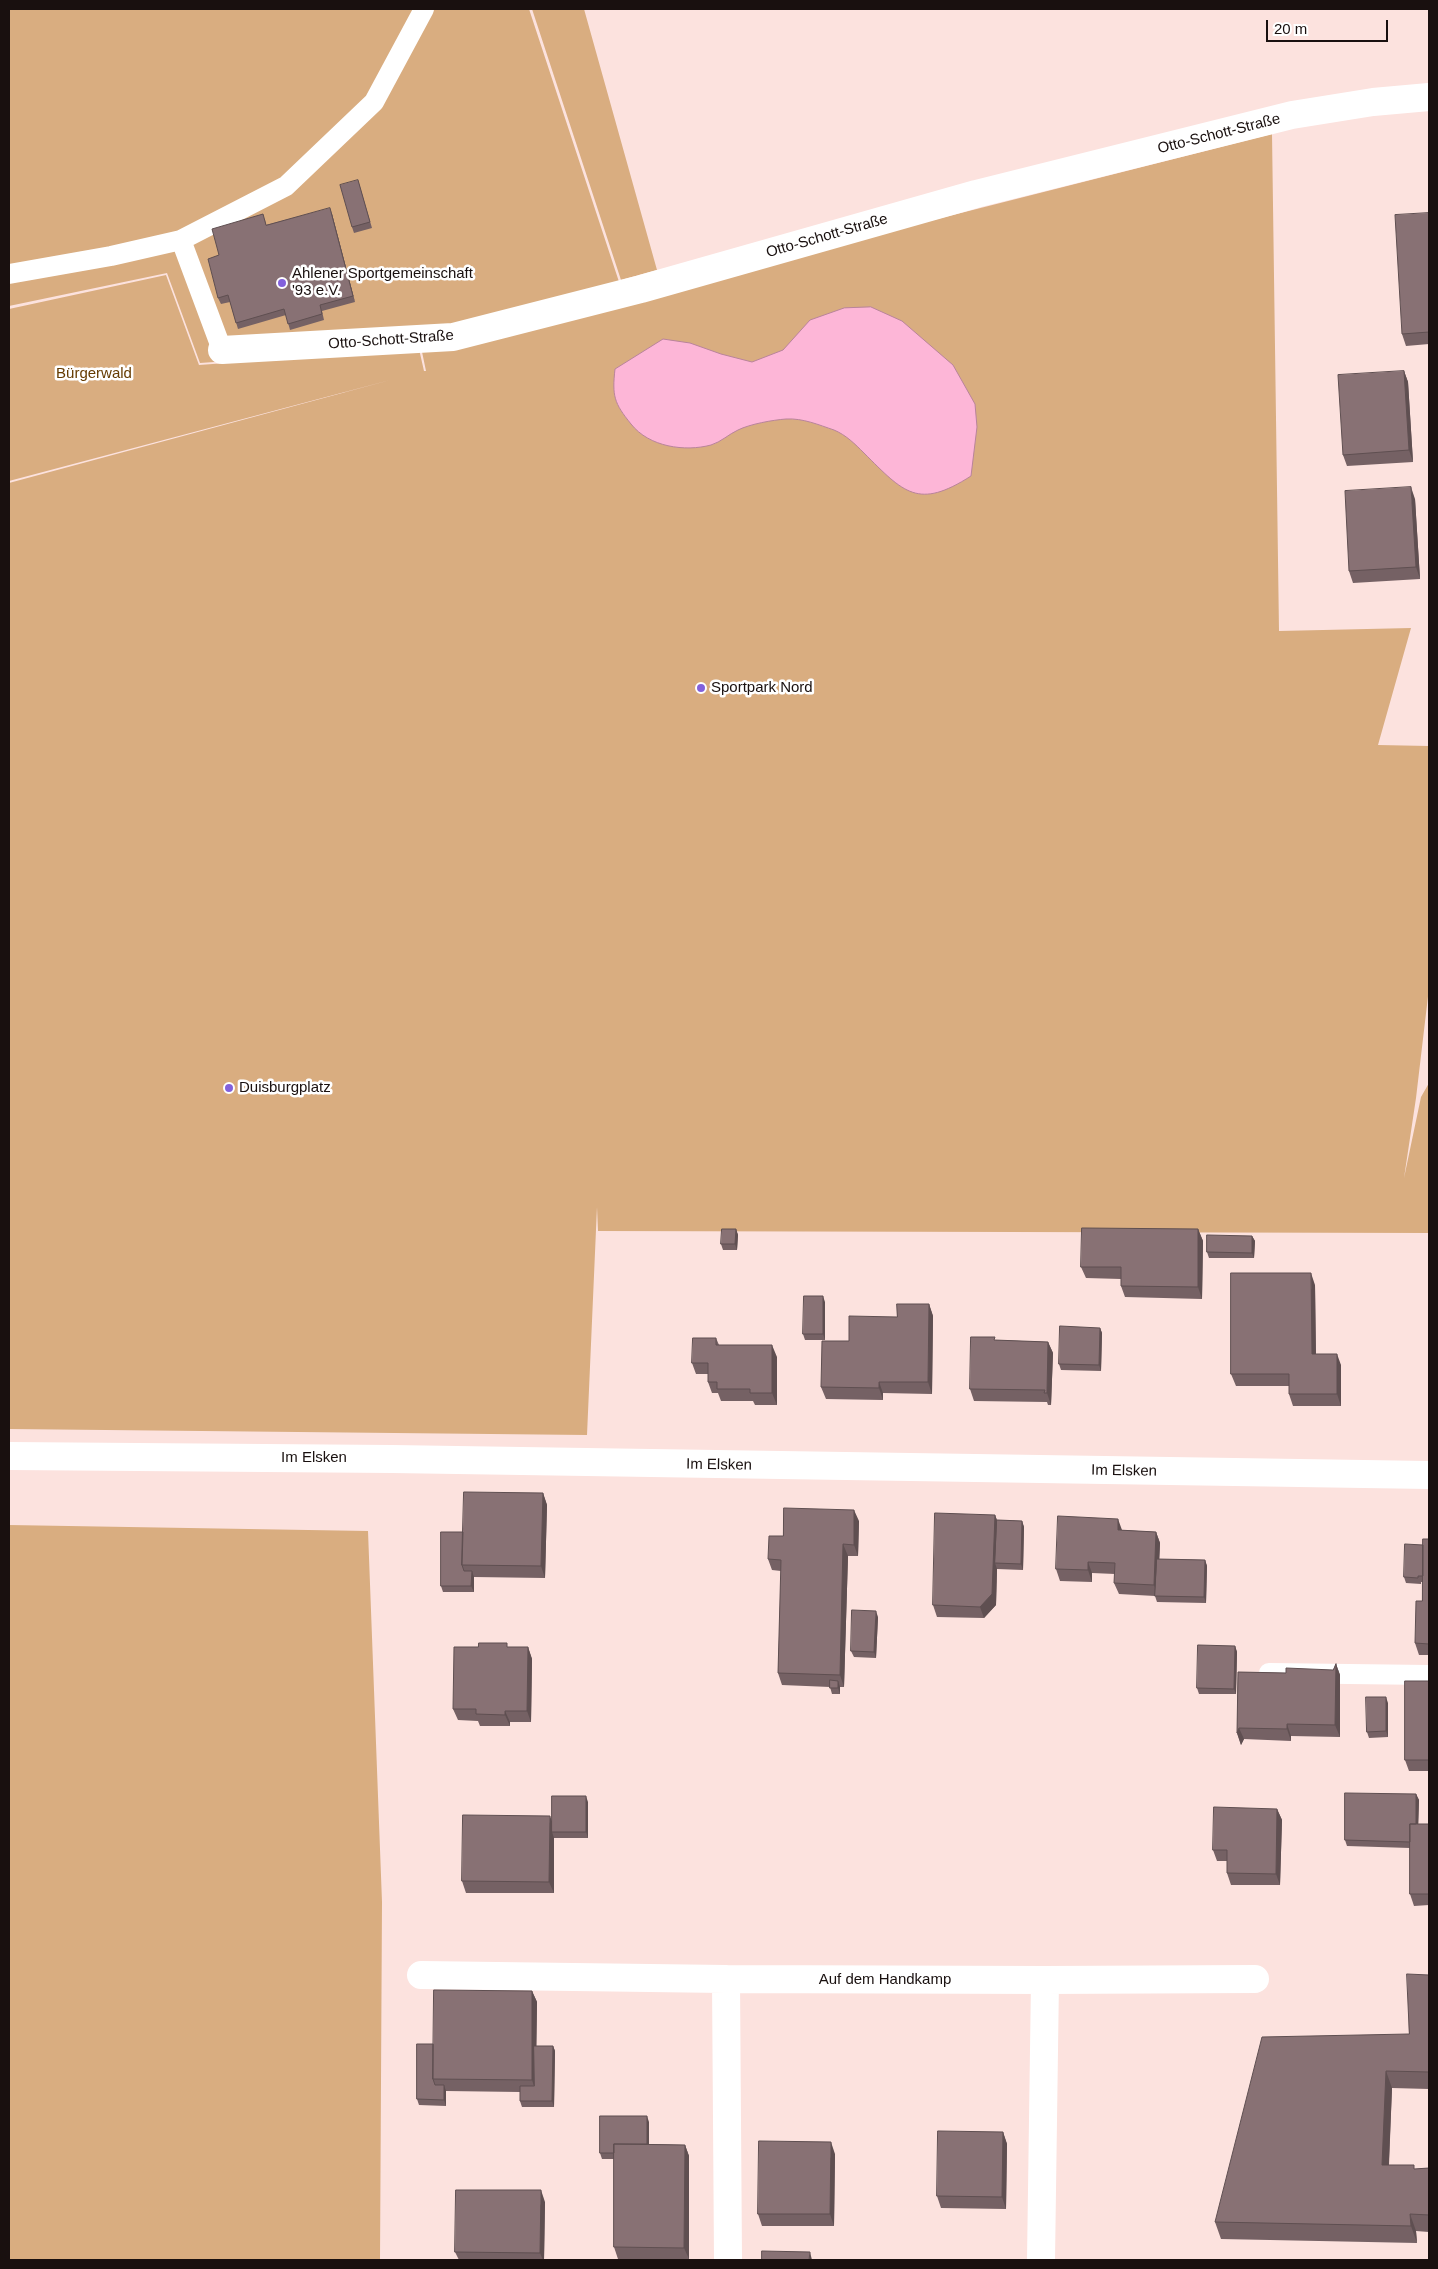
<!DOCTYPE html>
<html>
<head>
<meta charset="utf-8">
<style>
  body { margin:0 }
  #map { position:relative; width:1438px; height:2269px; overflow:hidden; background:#fce2de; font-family:Helvetica,sans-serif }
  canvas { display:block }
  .frame { position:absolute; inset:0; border:10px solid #19100f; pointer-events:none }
  .scale { position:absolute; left:1266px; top:20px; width:122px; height:22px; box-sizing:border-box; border:2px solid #19100f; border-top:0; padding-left:6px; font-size:15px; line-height:18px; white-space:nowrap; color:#19100f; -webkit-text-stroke:4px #fff; paint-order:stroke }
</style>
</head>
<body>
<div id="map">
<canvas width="1438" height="2269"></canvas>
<div class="frame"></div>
<div class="scale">20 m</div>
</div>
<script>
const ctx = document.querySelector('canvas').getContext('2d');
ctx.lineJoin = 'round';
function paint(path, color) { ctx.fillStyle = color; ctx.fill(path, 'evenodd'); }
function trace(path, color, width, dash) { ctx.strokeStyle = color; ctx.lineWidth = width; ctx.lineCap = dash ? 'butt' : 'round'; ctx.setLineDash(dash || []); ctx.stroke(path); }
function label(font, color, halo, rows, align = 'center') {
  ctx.font = font + ' Helvetica,sans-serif'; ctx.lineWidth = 5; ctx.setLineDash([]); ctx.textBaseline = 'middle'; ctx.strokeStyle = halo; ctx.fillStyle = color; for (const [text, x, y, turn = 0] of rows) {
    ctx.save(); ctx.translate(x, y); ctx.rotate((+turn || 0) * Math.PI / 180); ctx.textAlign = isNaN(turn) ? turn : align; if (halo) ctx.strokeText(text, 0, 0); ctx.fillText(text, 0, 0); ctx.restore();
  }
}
paint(new Path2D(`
  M9,9h520l97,294 201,-56 445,-113 7,497 132,-3 -33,117 51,1v242l-13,110 -12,80 17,-81 8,-14v150l-831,-2 -1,-24 -10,228 -578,-6v-946l385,-104 -385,102v-172l157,-34 33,90 220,-16 5,22h2l-5,-24 -221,16 -33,-90 -158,33z
  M532,9h52l73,261 -36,10z
  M9,1525l359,6 14,371 -2,358h-371z`), '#d9ad80');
const water = new Path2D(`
  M871,307l31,14 51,44 22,39 2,23 -6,49c-53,34 -67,17 -107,-23 -9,-9 -18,-18 -30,-23 -15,-5 -31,-12 -48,-11 -13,1 -36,5 -48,11 -9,4 -17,12 -27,15 -26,7 -62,2 -80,-21 -17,-21 -19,-28 -16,-55l48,-30 27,4 31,11 31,8 31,-12 27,-30 34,-12z`);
paint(water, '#fdb6d7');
trace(water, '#b9849b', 1);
trace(new Path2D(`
  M181,240l41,110
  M9,274l102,-18 70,-16 105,-54 88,-84 50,-93
  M1269,1673l160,2`), '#fff', 20);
trace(new Path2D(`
  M222,350l231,-13 188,-48 335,-95 316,-79 81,-13 56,-5
  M9,1456l383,3 1037,16
  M421,1975l305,4 2,281
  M726,1979l319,1 -4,280
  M1045,1980l210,-1`), '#fff', 28);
paint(new Path2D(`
  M358,180l14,48 -18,5 -2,-6z
  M1429,213v131l-23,2 -4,-12z
  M332,214l23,88 -33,9 2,9 -34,10 -4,-15 -48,14 -8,-27 -9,2 -3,-6 1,-43 46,-35 1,5z
  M1404,371l4,11 5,80 -66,4 -4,-11z
  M1415,499l5,80 -67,4 -4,-12z
  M736,1229l2,6 -1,15h-14l-2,-6z
  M1198,1229l5,12 -1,58 -77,-2 -4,-11v-7l-35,-1 -5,-11z
  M1252,1236l3,5 -1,17h-45l-2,-6z
  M1315,1285l1,69 25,11v41h-48l-4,-12v-8h-53l-5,-12z
  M825,1302v38h-20l-2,-6z
  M929,1304l4,12 -1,78 -49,-1v7l-57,-1 -5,-12 28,-46 48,-24z
  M1100,1328l2,5 -1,38 -40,-1 -2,-6z
  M716,1338l3,7 58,12v48h-22l-2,-4h-32l-3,-8h-6l-4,-11v-8h-12l-4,-11z
  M996,1340l52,2 5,11 -2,52h-3l-1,-3 -73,-1 -4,-12z
  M543,1493l4,12 -2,73 -71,-1v15h-31l-2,-6 22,-54z
  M995,1515l2,5 25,1 2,6 -1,43 -26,-1 -1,36 -12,13 -47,-1 -4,-12z
  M859,1521l-1,35h-10l-4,131h-4v7h-8l-2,-7 -48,-2 -4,-12 3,-102 -9,-1 -4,-11 15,-23z
  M1122,1530l34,2 4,11 -1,16 46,1 2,6 -1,37 -49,-1 -2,-6 -36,-2 -5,-11 1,-9 -23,-1v9l-32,-1 -4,-12z
  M1429,1539v116h-10l-4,-12 7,-42 1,-19h-2v2l-15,-1 -2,-6 19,-32z
  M878,1617l-2,41 -22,-1 -3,-6z
  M1235,1646l2,6 -1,42h-37l-2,-6z
  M509,1647h19l4,12 -1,63h-21v4h-30l-2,-5 -20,-1 -5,-11z
  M1336,1664l4,11v62l-49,-1v5l-47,-2 -3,6 -4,-12 1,-61 48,1 47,-3z
  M1429,1681v90h-20l-4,-11z
  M1388,1703v34l-19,1 -2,-6z
  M1416,1794l3,6 -1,24h11v81l-15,1 -4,-12v-46l-63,-2 -2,-6z
  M588,1802v36h-34v55h-88l-4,-12 90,-60z
  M1277,1809l5,11 -2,65h-49l-4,-12v-12h-10l-4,-11z
  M1429,1975v114l-37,-1 -3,77 26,4 14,-1v64l-13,-1 1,12 -196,-4 -6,-17 194,-188z
  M532,1991l5,11 -1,44h17l2,5 -1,56h-32l-2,-6v-9l-74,-1v15l-27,-1 -2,-6 16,-55z
  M649,2122v22l36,1 4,11v103h-71l-4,-12v-88h-12l-2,-6z
  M1003,2132l4,12 -1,65 -65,-1 -4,-12z
  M835,2154l-1,72h-72l-4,-12z
  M545,2202l-1,58h-85l-4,-8z`), '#756164');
paint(new Path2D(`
  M330,208l2,6 23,88 -2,-6z
  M1404,371l4,11 5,80 -4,-12z
  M1411,487l4,12 5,80 -4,-12z
  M736,1229l2,6 -1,15 -2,-6z
  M1198,1229l5,12 -1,58 -4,-12z
  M1252,1236l3,5 -1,17 -2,-5z
  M1311,1273l4,12 1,80 -4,-11z
  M823,1296l2,6v38l-2,-6z
  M929,1304l4,12 -1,78 -4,-12z
  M1100,1328l2,5 -1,38 -2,-6z
  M1048,1342l5,11 -2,52 -4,-12z
  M772,1345l5,12v48l-5,-12z
  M1337,1354l4,11v41l-4,-12z
  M879,1382l4,11v7l-4,-12z
  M543,1493l4,12 -2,73 -4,-12z
  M854,1510l5,11 -1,35 -4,-11z
  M995,1515l4,11 -4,37 2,6 -1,36 -12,13 -4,-11z
  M1118,1519l4,11h-4z
  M1022,1521l2,6 -1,43 -2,-6z
  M1156,1532l4,11 -2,53 -4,-11z
  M843,1544l5,12 -4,131 -4,-12z
  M1205,1560l2,6 -1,37 -2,-6z
  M1088,1562l4,11v9l-4,-12z
  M472,1571l2,6v15l-3,-6z
  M876,1611l2,6 -2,41 -2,-6z
  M1235,1646l2,6 -1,42 -2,-5z
  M528,1647l4,12 -1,63 -4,-11z
  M1336,1664l4,11v62l-5,-12z
  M838,1681l2,6v7l-2,-6z
  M1386,1697l2,6v34l-2,-6z
  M505,1711l5,11v4l-5,-11z
  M1287,1724l4,12v5l-4,-12z
  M1239,1728l5,11 -3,6 -4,-12z
  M1416,1794l3,6 -1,35 -2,-5z
  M586,1796l2,6v36l-2,-6z
  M1277,1809l5,11 -2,65 -4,-11z
  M550,1816l4,11 -2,5 2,6v55l-5,-11z
  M532,1991l5,11 -1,90 -4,-12z
  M553,2046l2,5 -1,56 -2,-6z
  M1386,2071l6,17 -4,94 -6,-17z
  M444,2085l2,6v15l-2,-6z
  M647,2116l2,6v34l-3,-6z
  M1003,2132l4,12 -1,65 -4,-12z
  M831,2142l4,12 -1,72 -4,-12z
  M685,2145l4,11v103l-5,-11z
  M541,2190l4,12 -1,58h-1l-3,-7z
  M1410,2214l6,17 1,12 -6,-17z
  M810,2252l2,8h-3z`), '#5f4f51');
const building = new Path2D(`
  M358,180l12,42 -18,5 -12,-42z
  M330,208l23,88 -33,9 2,9 -34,10 -4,-15 -48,14 -8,-28 -10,3 -10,-39 11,-4 -7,-26 51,-15 3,11z
  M1429,213v119l-27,2 -7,-119z
  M1404,371l5,79 -66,5 -5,-80z
  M1411,487l5,80 -67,4 -4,-80z
  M1082,1228l116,1v58l-77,-1v-19h-40z
  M722,1229h14l-1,15h-14z
  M1207,1235l45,1v17l-45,-1z
  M1231,1273h80l1,81h25v40h-48v-20h-58z
  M804,1296h19v38h-20z
  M897,1304h32l-1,78h-49v6l-58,-1 1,-46h27v-25l48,1z
  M1060,1326l40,2 -1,37 -40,-1z
  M971,1337h24l-1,3 54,2 -1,51h-3l1,-3 -75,-1z
  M693,1338h23v7h56v48h-22v-4h-33v-7h-9v-19h-16z
  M464,1492l79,1 -2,73 -79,-1z
  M784,1508l70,2v35l-11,-1 -3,131 -62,-2 3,-113 -13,-1 1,-23h14z
  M935,1513l60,2 -3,79 -12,13 -47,-2z
  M1058,1516l60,3v11l38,2 -2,53 -40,-2 1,-20 -27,-1v8l-32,-1z
  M997,1520l25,1 -1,43 -26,-1z
  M441,1532h22l-1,33 2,6h8l-1,15h-30z
  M1423,1539h6v105l-14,-1 1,-42h6z
  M1405,1544l18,1v31h-5v2l-14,-1z
  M1157,1559l48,1 -1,37 -49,-1z
  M852,1610l24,1 -2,41 -23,-1z
  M479,1643h28v4h21l-1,64h-22v4l-29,-1v-5h-23l1,-62h24z
  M1198,1645l37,1 -1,43 -37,-1z
  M1336,1664l-1,61 -48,-1v5l-48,-1 -2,5 1,-61 48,1v-5l47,2z
  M830,1680l8,1v7h-8z
  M1405,1681h24v79h-24z
  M1366,1697h20v34l-19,1z
  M1345,1793l71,1v30h-6v18l-65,-2z
  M552,1796h34v36h-34z
  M1214,1807l63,2 -1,65 -49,-1v-23h-14z
  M463,1815l87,1 -1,66 -87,-1z
  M1410,1824h19v70h-19z
  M1407,1974l22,1v97l-43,-1 -4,94h32v4l15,-1v47l-19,-1 1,12 -196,-4 47,-185 147,-3z
  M434,1990l98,1v89l-99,-1z
  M417,2044h16v35l2,6h9v15l-27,-1z
  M534,2046h19l-1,55h-32v-15h14z
  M600,2116h47v28h-33v9h-14z
  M938,2131l65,1 -1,65 -65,-1z
  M759,2141l72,1 -1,72h-72z
  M614,2144l71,1 -1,103 -70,-1z
  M456,2190h85l-1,63 -85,-1z
  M762,2251l48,1 -1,8h-47z`);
paint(building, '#887174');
trace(building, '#5f4f51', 1);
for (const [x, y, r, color] of [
  [282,283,5,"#8261dc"],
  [701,688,5,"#8261dc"],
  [229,1088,5,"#8261dc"]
]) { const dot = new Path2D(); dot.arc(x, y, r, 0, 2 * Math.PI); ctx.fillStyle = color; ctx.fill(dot); trace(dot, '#fff', 2); }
label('15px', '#19100f', '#fff', [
  ["Otto-Schott-Straße",1219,134,-14],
  ["Otto-Schott-Straße",827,236,-16],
  ["Otto-Schott-Straße",391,340,-4],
  ["Im Elsken",314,1458],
  ["Im Elsken",719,1465,1],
  ["Im Elsken",1124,1471,1],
  ["Auf dem Handkamp",885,1980]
]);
label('15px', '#19100f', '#fff', [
  ["Ahlener Sportgemeinschaft",292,274],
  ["'93 e.V.",292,291],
  ["Sportpark Nord",711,688],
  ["Duisburgplatz",239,1088]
], 'left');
label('15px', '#653b01', '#fff', [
  ["Bürgerwald",94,374]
]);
</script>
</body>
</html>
